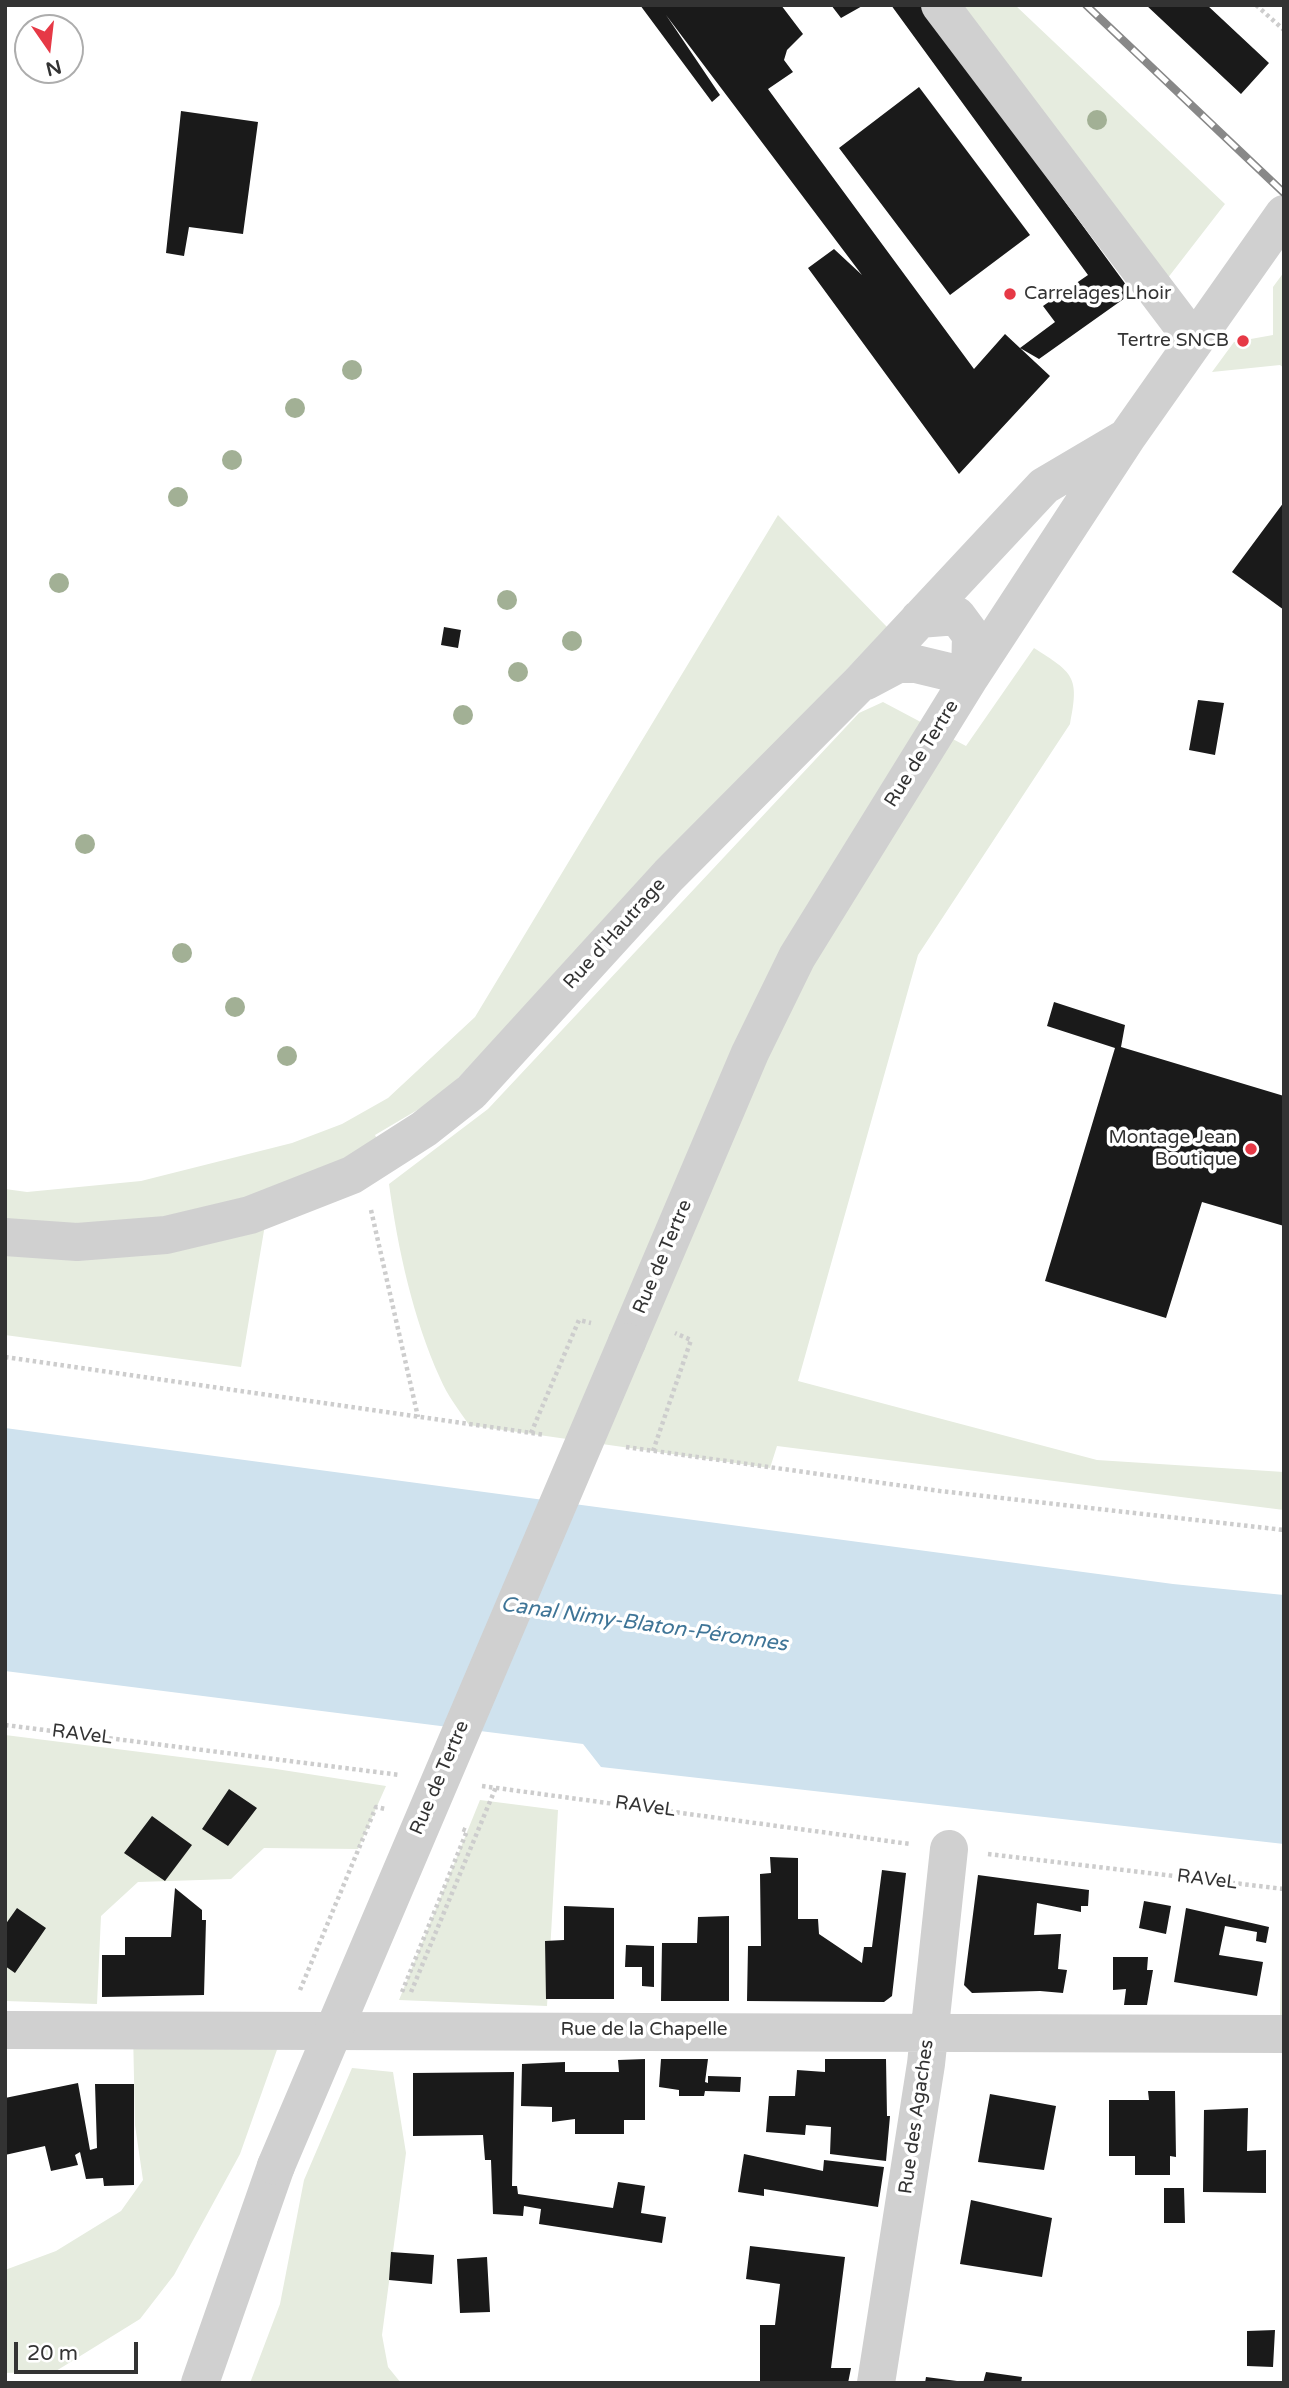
<!DOCTYPE html>
<html>
<head>
<meta charset="utf-8">
<style>
  body { margin:0 }
  #map { position:relative; width:1289px; height:2388px; overflow:hidden; background:#fff; font-family:"Varela Round",sans-serif }
  canvas { display:block }
  .frame { position:absolute; inset:0; border:7px solid #333; pointer-events:none }
  .north { position:absolute; left:14px; top:14px; width:70px; height:70px; box-sizing:border-box; background:#fff; border:2px solid #adadad; border-radius:50%; rotate:166deg; font-size:19px; font-weight:700; line-height:28px; text-align:center; color:#333 }
  .north::after { content:''; display:block; margin:auto; width:24px; height:32px; background:#e63946; clip-path:polygon(50% 0,100% 100%,50% 72%,0 100%) }
  .scale { position:absolute; left:14px; top:2342px; width:124px; height:32px; box-sizing:border-box; border:4px solid #333; border-top:0; padding-left:9px; font-size:21px; line-height:24px; white-space:nowrap; color:#333; -webkit-text-stroke:5px #fff; paint-order:stroke }
</style>
</head>
<body>
<div id="map">
<canvas width="1289" height="2388"></canvas>
<div class="frame"></div>
<div class="north">N</div>
<div class="scale">20 m</div>
</div>
<script>
const ctx = document.querySelector('canvas').getContext('2d');
ctx.lineJoin = 'round';
function paint(path, color) { ctx.fillStyle = color; ctx.fill(path, 'evenodd'); }
function trace(path, color, width, dash) { ctx.strokeStyle = color; ctx.lineWidth = width; ctx.lineCap = dash ? 'butt' : 'round'; ctx.setLineDash(dash || []); ctx.stroke(path); }
function label(font, color, halo, rows, align = 'center') {
  ctx.font = font + ' "Varela Round",sans-serif'; ctx.lineWidth = 7; ctx.setLineDash([]); ctx.textBaseline = 'middle'; ctx.strokeStyle = halo; ctx.fillStyle = color; for (const [text, x, y, turn = 0] of rows) {
    ctx.save(); ctx.translate(x, y); ctx.rotate((+turn || 0) * Math.PI / 180); ctx.textAlign = isNaN(turn) ? turn : align; if (halo) ctx.strokeText(text, 0, 0); ctx.fillText(text, 0, 0); ctx.restore();
  }
}
paint(new Path2D(`
  M955,5h60l210,199 -58,75z
  M1284,272v96l-4,-3 -68,7 22,-30 39,-7v-48z
  M778,515l109,112 -446,469 -66,39 9,18 -116,54 -27,160 -236,-32v-146l22,3 114,-11 151,-38 50,-19 46,-26 87,-81z
  M1034,648c39,25 46,28 36,76l-152,231 -120,426 299,79 187,12v38l-507,-64 -7,22 -301,-43c-10,-15 -22,-30 -29,-47 -27,-60 -42,-128 -51,-194l99,-75 371,-396 24,-11 83,44z
  M5,1735l271,34 110,17 -28,63 -94,-1 -33,31 -93,3 -37,34 -4,88 -92,-3z
  M480,1800l78,10 -11,196 -148,-6z
  M1282,1903l2,115h-4z
  M284,2030l-44,124 -66,121 -34,44 -84,52 -51,2v-103l51,-19 65,-40 22,-31 -8,-55 -2,-94z
  M352,2068l41,4 13,81 -24,182 6,32 13,16h-151l30,-79 24,-124z`), '#e6ecdf');
paint(new Path2D(`
  M5,1428l1168,156 111,11v249l-683,-77 -18,-23 -578,-73z`), '#cfe2ee');
paint(new Path2D(`
  M640,5h141l22,29 -16,16 -3,10 9,12 -25,17 19,26 187,254 31,-35 45,42 -91,98 -151,-206 26,-19 28,26 -196,-260 54,80 -8,7z
  M831,5h33l-23,13z
  M891,5h30l211,288 -93,66 -19,-11 35,-26 -12,-16 45,-31z
  M1146,5h61l62,58 -28,31z
  M919,87l111,148 -80,60 -111,-147z
  M181,111l77,11 -15,112 -54,-7 -5,29 -18,-3z
  M1284,502v108l-52,-38z
  M444,627l17,3 -3,18 -17,-3z
  M1198,700l26,3 -9,52 -26,-5z
  M1054,1002l71,23 -4,22 163,49v130l-82,-24 -36,116 -121,-37 70,-233 -68,-22z
  M229,1789l28,19 -29,38 -26,-17z
  M152,1816l40,29 -27,36 -41,-28z
  M770,1857l28,1v61h20l1,15 43,29 2,-16h8l10,-77 24,3 -14,123 -8,6 -137,-1 1,-55h13l-1,-72 11,-1z
  M978,1875l111,15 -1,16h-7v6l-44,-9 -3,32 27,-1 -3,35 9,1 -4,23 -23,-2 -68,2 -8,-8z
  M175,1888l27,22v10h4l-2,75 -102,2v-42h23v-18h46z
  M1144,1901l27,5 -5,28 -27,-6z
  M564,1906l50,2v91h-68l-1,-58 19,-1z
  M17,1908l29,20 -31,45 -10,-7v-41z
  M1186,1908l83,19 -3,16 -10,-2 1,-9 -32,-6 -6,29 44,7 -6,34 -83,-14z
  M729,1916v85h-68l1,-58h35l1,-26z
  M626,1945l28,1v41l-12,-1v-19h-17z
  M1113,1957h35l-1,13h6l-6,35h-23l2,-16 -13,1z
  M645,2059v61h-21v14h-49v-15l-23,3v-15l-31,-1 1,-42 43,-2v10h54l-1,-12z
  M661,2059h47l-3,23 3,1v-7l33,1 -1,15 -35,-1 -1,5h-25v-6l-20,-3z
  M825,2059h61l1,57h3l-4,45 -56,-7 1,-27 -25,-2 -1,10 -39,-3 3,-36h26l2,-26 28,2z
  M514,2072l-2,114h5l1,8 95,14 5,-26 27,4 -4,27 25,4 -4,26 -123,-19 2,-15 -17,-3 -1,10 -30,-2 -2,-54h-6l-2,-25 -70,1v-63z
  M78,2083l12,67 7,-2 -2,-64h39v101l-30,1 -1,-8 -17,1 -6,-27 -5,3 3,10 -27,6 -6,-25 -40,9v-57z
  M1148,2091h27l1,66 -6,-1v19h-35v-19h-26v-56h40z
  M990,2094l66,12 -12,64 -66,-8z
  M1248,2108l-1,43 19,-1v43l-63,-1 1,-82z
  M744,2154l79,17 1,-11 60,7 -6,40 -114,-18v7l-26,-4z
  M1164,2188h20l1,35h-21z
  M971,2200l81,18 -10,59 -82,-13z
  M750,2246l95,11 -14,111h20l-3,15h-88v-58h15l5,-41 -34,-5z
  M391,2252l43,3 -2,29 -43,-4z
  M487,2257l3,55 -30,1 -3,-54z
  M1275,2330l-2,37 -26,-1v-35z
  M986,2372l36,5 -1,6h-38z
  M926,2377l31,4v2h-32z`), '#1a1a1a');
trace(new Path2D(`
  M1256,5l28,25
  M371,1210l47,207
  M5,1357l540,78
  M531,1433l48,-113 12,3
  M626,1447l314,44 344,39
  M653,1451l38,-111 -16,-7
  M5,1725l395,50
  M482,1786l428,58
  M988,1854l296,35
  M300,1990l76,-183 9,2
  M402,1992l65,-161 -5,-2
  M411,1992l85,-205`), '#cdcdcd', 4.5, [3.5, 3.5]);
trace(new Path2D(`
  M940,5l254,336
  M866,681l32,-17h18l54,13 1,-42 -14,-19 -38,3
  M5,1237l72,5 89,-7 84,-20 102,-40 72,-46 47,-37 198,-217 189,-190 186,-199 83,-49
  M627,1342l123,-289 47,-96 173,-280 157,-240 157,-223
  M5,2030l1279,4
  M200,2383l76,-217
  M876,2383l50,-319 23,-215`), '#d0d0d0', 38);
const rail = new Path2D(`
  M1086,5l198,188`);
trace(rail, '#888', 8);
trace(rail, '#fff', 5, [16]);
trace(new Path2D(`
  M276,2166l351,-824`), '#d0d0d0', 38);
ctx.fillStyle = '#a2b095';
for (const [x, y] of [
  [1097,120],
  [352,370],
  [295,408],
  [232,460],
  [178,497],
  [59,583],
  [507,600],
  [572,641],
  [518,672],
  [463,715],
  [85,844],
  [182,953],
  [235,1007],
  [287,1056]
]) { ctx.beginPath(); ctx.arc(x, y, 10, 0, 2 * Math.PI); ctx.fill(); }
for (const [x, y, r, color] of [
  [1010,294,7,"#e63946"],
  [1243,341,7,"#e63946"],
  [1251,1149,7,"#e63946"]
]) { const dot = new Path2D(); dot.arc(x, y, r, 0, 2 * Math.PI); ctx.fillStyle = color; ctx.fill(dot); trace(dot, '#fff', 2.5); }
label('19px', '#333', '#fff', [
  ["Carrelages Lhoir",1024,294,"left"],
  ["Tertre SNCB",1229,341],
  ["Montage Jean",1237,1138],
  ["Boutique",1237,1160]
], 'right');
label('19px', '#333', '#fff', [
  ["Rue de Tertre",922,754,-58],
  ["Rue d'Hautrage",615,934,-48],
  ["Rue de Tertre",663,1257,-67],
  ["RAVeL",82,1735,7],
  ["Rue de Tertre",440,1778,-67],
  ["RAVeL",645,1807,8],
  ["RAVeL",1207,1880,7],
  ["Rue de la Chapelle",644,2030],
  ["Rue des Agaches",917,2117,-82]
]);
label('italic 21px', '#3f7597', '#fff', [
  ["Canal Nimy-Blaton-Péronnes",644,1625,8]
]);
</script>
</body>
</html>
